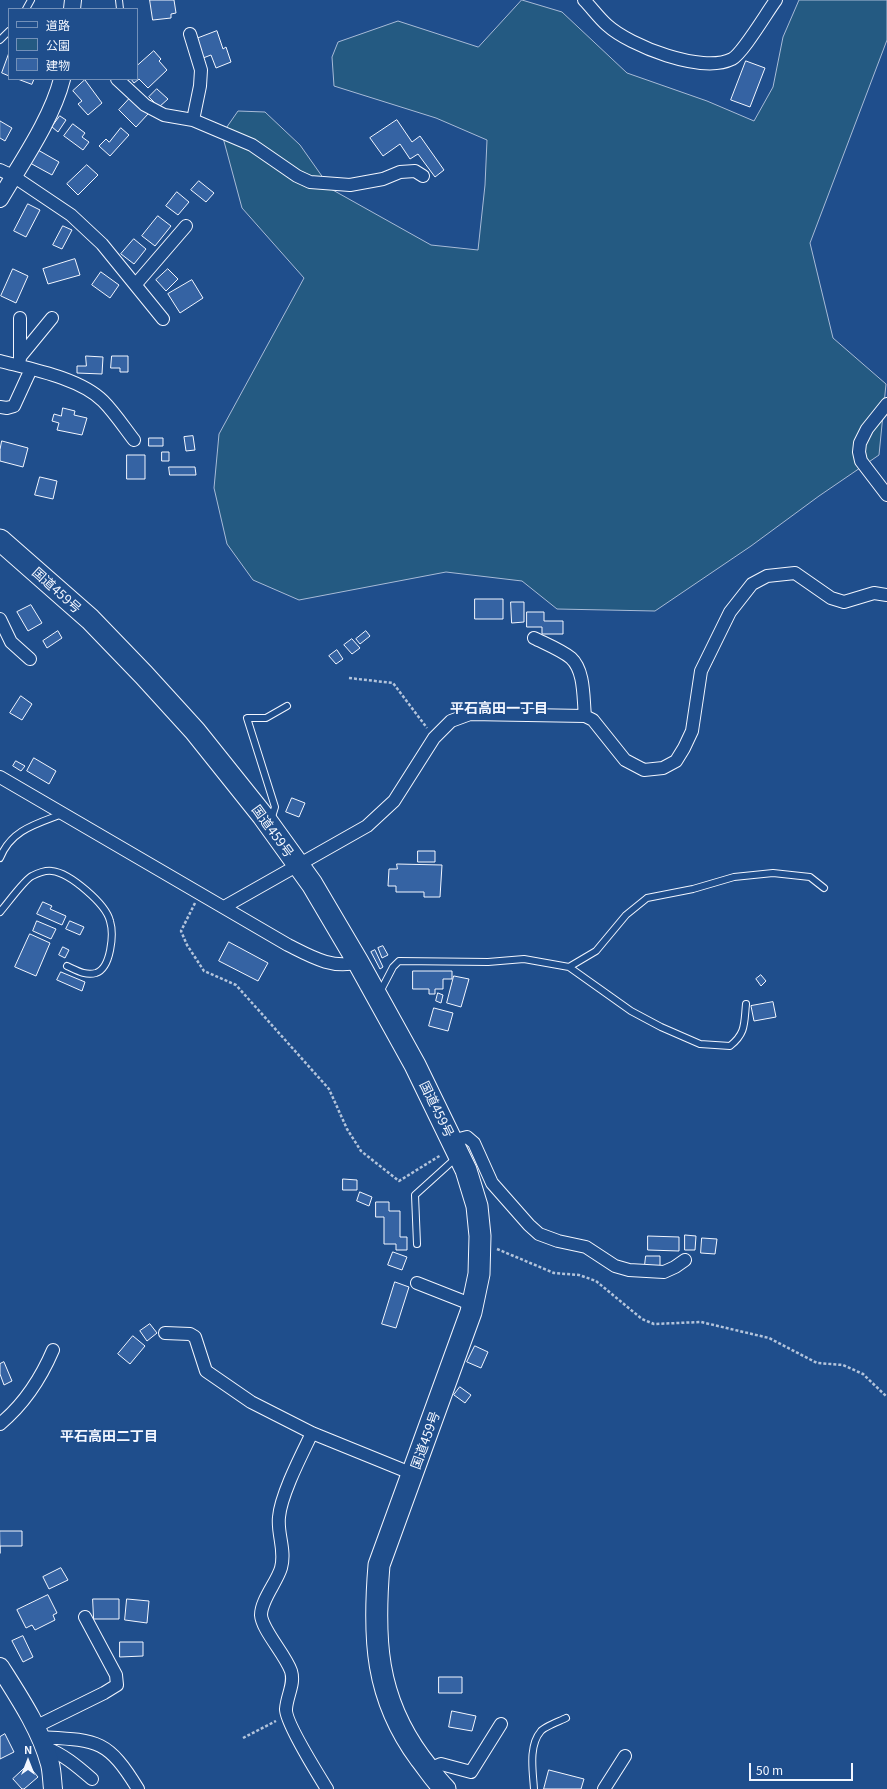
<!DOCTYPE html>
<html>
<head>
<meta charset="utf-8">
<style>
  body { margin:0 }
  #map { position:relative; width:887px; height:1789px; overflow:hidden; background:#1f4e8c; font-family:Georgia,"Noto Sans JP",serif }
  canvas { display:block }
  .legend { position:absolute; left:8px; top:8px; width:130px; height:72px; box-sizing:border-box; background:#1f4e8c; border:1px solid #7391ba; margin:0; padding:5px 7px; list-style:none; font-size:12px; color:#f2f6ff }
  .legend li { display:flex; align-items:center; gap:8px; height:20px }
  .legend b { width:20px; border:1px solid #7391ba }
  .north { position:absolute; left:8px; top:1741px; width:40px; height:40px; -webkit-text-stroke:3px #1f4e8c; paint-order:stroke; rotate:0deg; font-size:11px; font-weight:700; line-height:16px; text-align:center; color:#f2f6ff }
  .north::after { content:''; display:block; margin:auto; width:14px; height:18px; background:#f2f6ff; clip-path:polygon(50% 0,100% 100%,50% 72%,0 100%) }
  .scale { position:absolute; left:749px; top:1763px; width:104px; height:18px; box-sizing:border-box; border:2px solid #f2f6ff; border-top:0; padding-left:5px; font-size:12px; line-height:14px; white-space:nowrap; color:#f2f6ff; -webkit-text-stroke:3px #1f4e8c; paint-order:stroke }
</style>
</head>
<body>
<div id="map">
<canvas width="887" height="1789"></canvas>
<ul class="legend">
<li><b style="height:5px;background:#1f4e8c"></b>道路</li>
<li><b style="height:11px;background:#245a82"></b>公園</li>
<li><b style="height:11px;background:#3563a3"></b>建物</li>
</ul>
<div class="north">N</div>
<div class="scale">50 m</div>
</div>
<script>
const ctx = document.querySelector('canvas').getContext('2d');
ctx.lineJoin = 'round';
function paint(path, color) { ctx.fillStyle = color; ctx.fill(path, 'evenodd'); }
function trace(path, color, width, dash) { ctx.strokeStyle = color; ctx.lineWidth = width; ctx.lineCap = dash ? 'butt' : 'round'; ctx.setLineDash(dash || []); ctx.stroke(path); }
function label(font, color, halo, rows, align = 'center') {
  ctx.font = font + ' Georgia,"Noto Sans JP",serif'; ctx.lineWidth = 3; ctx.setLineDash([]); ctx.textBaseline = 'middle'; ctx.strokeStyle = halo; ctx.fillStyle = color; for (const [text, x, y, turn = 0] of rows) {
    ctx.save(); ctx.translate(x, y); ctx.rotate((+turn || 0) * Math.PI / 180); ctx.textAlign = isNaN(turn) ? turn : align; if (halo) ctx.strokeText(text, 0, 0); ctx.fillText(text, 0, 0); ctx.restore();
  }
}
const green = new Path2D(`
  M522,0l40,12 65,61 80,28 47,20 19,-34 10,-50 16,-37h88v40l-77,203 23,95 53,46 -7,71 -60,41 -68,50 -96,65 -98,-2 -35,-28 -76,-9 -147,28 -46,-20 -26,-36 -13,-56 5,-54 85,-156 -62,-70 -20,-74 16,-23 27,1 35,33 31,44 100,56 47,5 7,-65 2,-45 -51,-22 -102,-32 -2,-29 6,-15 60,-21 80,26z`);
paint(green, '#245a82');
trace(green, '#a8bbd7', 1);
const building = new Path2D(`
  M150,0h24l2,13 -5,1v4l-18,2z
  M217,31l6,18 3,-2 5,15 -15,6 -5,-13 -8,3 -7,-19z
  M154,51l7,8 -2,2 8,9 -19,18 -9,-9 -5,4 -3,-4h6v-13z
  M9,53v23l-7,-3z
  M746,61l19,7 -15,39 -19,-7z
  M18,79h16l-2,5z
  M85,80l17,23 -14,12 -10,-11 4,-3 -9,-10z
  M157,89l11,10 -9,8 -10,-10z
  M131,97l17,17 -12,13 -17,-17z
  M60,116l6,4 -8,12 -6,-5z
  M397,120l15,22 8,-6 24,34 -9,7 -17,-23 -8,5 -10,-15 -17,12 -13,-18z
  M0,121l12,7 -7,13 -5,-3z
  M73,124l12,9 -3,4 7,5 -6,8 -19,-14z
  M121,128l8,7 -19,21 -11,-10 7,-7 3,3z
  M38,150l21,12 -7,13 -22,-12z
  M87,165l11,10 -20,20 -11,-11z
  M199,181l15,12 -8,9 -15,-12z
  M177,192l12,10 -11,13 -12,-9z
  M28,204l12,6 -14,27 -12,-6z
  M158,216l13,10 -16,20 -13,-10z
  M63,226l9,4 -10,19 -9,-4z
  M134,239l12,10 -12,15 -13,-10z
  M75,259l5,16 -32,9 -5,-15z
  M13,269l15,7 -12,27 -15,-7z
  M168,269l10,10 -12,12 -10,-11z
  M101,272l18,13 -9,13 -18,-13z
  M192,280l11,18 -23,15 -12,-19z
  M86,356l17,1 -1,17 -25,-1v-7h9z
  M112,356h16v16h-8v-4h-9z
  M63,408l12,3 -1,4 13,3 -5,17 -25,-5 2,-7 -7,-2 2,-7 7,2z
  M193,436l2,14 -9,1 -2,-14z
  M149,438h14v8h-14z
  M2,441l26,7 -5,19 -23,-6v-11z
  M162,452h7v9h-7z
  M127,455h18v24h-18z
  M169,467h26l1,8h-26z
  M40,477l17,4 -4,18 -18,-4z
  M475,599h28v20h-28z
  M511,602h13v20l-12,1z
  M31,605l11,18 -14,8 -11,-19z
  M527,612h17v9h19v13h-21v-7h-15z
  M58,631l4,7 -15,10 -4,-7z
  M366,631l4,5 -10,8 -4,-5z
  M352,639l8,9 -8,6 -8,-9z
  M337,650l6,9 -7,5 -7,-8z
  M21,696l11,8 -10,16 -12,-7z
  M34,758l22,13 -7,13 -22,-13z
  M16,761l9,5 -4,5 -8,-5z
  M292,798l13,5 -6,14 -13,-5z
  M418,851h17v11h-17z
  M397,864l45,1 -2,32h-16v-5h-28v-6h-8l1,-17h8z
  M43,902l9,4 -2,3 16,7 -4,9 -25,-11z
  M37,921l19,8 -5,10 -18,-8z
  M70,921l14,6 -4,8 -14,-6z
  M30,934l20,9 -14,33 -21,-9z
  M229,942l39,21 -10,18 -39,-20z
  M383,946l5,9 -6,3 -4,-10z
  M63,947l6,3 -4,8 -6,-3z
  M375,950l8,17 -3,2 -9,-17z
  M413,971h39v8h-9v10h-8v5h-6v-5h-16z
  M61,972l24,10 -3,9 -25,-11z
  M761,975l5,6 -5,5 -5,-7z
  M454,976l15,3 -8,28 -14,-4z
  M438,993l5,2 -2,8 -5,-2z
  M773,1002l3,15 -22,4 -3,-15z
  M434,1008l19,5 -5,18 -19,-5z
  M343,1179l14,1v10h-14z
  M360,1192l12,5 -3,9 -12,-5z
  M376,1202h13v9h11v26h7v13h-11v-6h-12v-27h-8z
  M685,1235l11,1 -1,14h-10z
  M648,1236l31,1v14l-31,-1z
  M702,1238l15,1 -2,15 -14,-1z
  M393,1252l14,5 -5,13 -14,-5z
  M646,1256h14v10l-15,-1z
  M395,1282l14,5 -13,41 -14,-4z
  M150,1324l7,9 -10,8 -7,-10z
  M133,1336l12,10 -15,18 -12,-10z
  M475,1346l13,6 -7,16 -14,-6z
  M4,1362l8,19 -8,4 -4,-11v-10z
  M460,1387l11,8 -6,8 -11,-8z
  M0,1531h22v15h-22v7z
  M61,1568l7,12 -19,9 -6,-12z
  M48,1595l9,18 -4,2 2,5 -20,10 -3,-5 -6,3 -9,-18z
  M93,1599h26v20h-25z
  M127,1599l22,2 -2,22 -22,-3z
  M23,1636l10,21 -10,5 -11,-21z
  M120,1642h23v14l-23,1z
  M439,1677h23v16h-23z
  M452,1711l24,5 -4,15 -23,-4z
  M5,1734l9,18 -14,7v-22z
  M28,1765l10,12 -14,12h-2l-9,-10z
  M549,1770l35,9 -3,10h-37z`);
paint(building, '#3563a3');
trace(building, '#f2f6ff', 1);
const service = new Path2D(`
  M119,0l1,9
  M26,9l5,-9
  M0,40l9,-9
  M271,820l4,-13 -28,-89h19l21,-12
  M0,858c11,-28 36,-34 62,-44
  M0,912c7,-8 25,-33 32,-36 6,-3 13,-6 20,-5 18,2 54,33 58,50 4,13 1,47 -14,52 -11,3 -20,-3 -29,-7
  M569,967l62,44 30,16 39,17 30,2c16,-13 14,-22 16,-42
  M380,992l13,-25 6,-6 89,1 36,-3 45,8 27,-16 30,-36 21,-17 46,-9 41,-12 39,-4 37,4 14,11
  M417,1244l-2,-49 42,-38
  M534,1789c-1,-17 -6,-43 7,-58 3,-4 19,-10 25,-13`);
const minor = new Path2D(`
  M584,0c8,8 14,17 23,25 23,21 95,49 125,34 11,-6 35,-47 44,-59
  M117,79l28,26 19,10 29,5 7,-34 1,-16 -11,-36
  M193,120l59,25 45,31 13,6 40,3 33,-6 17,-7 15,-1 8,5
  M0,170l13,6 58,39 31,29 61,75
  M136,284l50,-58
  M20,318v41
  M20,357l32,-39
  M0,361c31,8 80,17 103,40 11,11 21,26 31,39
  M887,404l-20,25 -7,14 -1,9 2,9 26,34
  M0,407l7,1 7,-2 17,-37
  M0,619l11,23 19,17
  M534,638c12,6 27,12 37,20 14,13 12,40 14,58
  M0,777l288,168c22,11 45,25 70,17
  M224,907l143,-81 27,-25 40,-63 17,-17 19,-7 115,2 8,4 32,40 19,10 19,-2 13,-7 8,-13 8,-17 9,-60 29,-59 22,-28 15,-8 28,-3 36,25 13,4 30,-9 13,2
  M452,1141l15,-4 7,6 18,40 37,42 10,9 19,7 28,6 29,19 14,4 35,2 11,-5 10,-7
  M417,1283l56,22
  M165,1333l25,1 5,3 11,34 45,31 61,31 101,41
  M0,1424c23,-19 41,-46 53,-74
  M312,1433c-10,21 -31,61 -33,84 -2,17 7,33 2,51 -4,14 -20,32 -20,47 1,15 24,39 30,56 4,13 -4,24 -5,38 -1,13 33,67 41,80
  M35,1727l69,-34 13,-8 -1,-10 -31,-58
  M39,1737c57,3 68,1 99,52
  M44,1747c19,7 33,19 48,32
  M429,1769l12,-5 30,8 30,-48
  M604,1789l21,-33`);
const tertiary = new Path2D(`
  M72,9l1,-9
  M0,199c21,-36 52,-80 62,-120`);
const secondary = new Path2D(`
  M0,1667c19,30 41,63 50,97 2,8 2,17 3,25`);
const trunk = new Path2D(`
  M0,540l90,79 54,56 51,56 68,85 49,68 46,78 57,103 51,105 11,36 3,30 -1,38 -8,38 -92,253c-6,73 -4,132 41,193 8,10 16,23 25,31`);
trace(service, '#f2f6ff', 8);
trace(minor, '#f2f6ff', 14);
trace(tertiary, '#f2f6ff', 18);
trace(secondary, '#f2f6ff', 20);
trace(trunk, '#f2f6ff', 23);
trace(new Path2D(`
  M349,678l44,5 34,45
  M195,903l-14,28 6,14 17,26 32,14 93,104 18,40 14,22 38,30 42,-26
  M497,1249l57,24 25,2 17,6 46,38 12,5 47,-2 68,16 48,25 26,2 20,9 24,23
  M243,1738l33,-17`), '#b3c4dc', 2.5, [3, 2]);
trace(service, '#1f4e8c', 6);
trace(minor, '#1f4e8c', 12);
trace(tertiary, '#1f4e8c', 16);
trace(secondary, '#1f4e8c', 18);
trace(trunk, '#1f4e8c', 21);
label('13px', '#f2f6ff', '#1f4e8c', [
  ["国道459号",57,590,42],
  ["国道459号",273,831,54],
  ["国道459号",437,1109,64],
  ["国道459号",425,1440,-70]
]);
label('bold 14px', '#f2f6ff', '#1f4e8c', [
  ["平石高田一丁目",499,708],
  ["平石高田二丁目",109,1436]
]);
</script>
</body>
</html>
